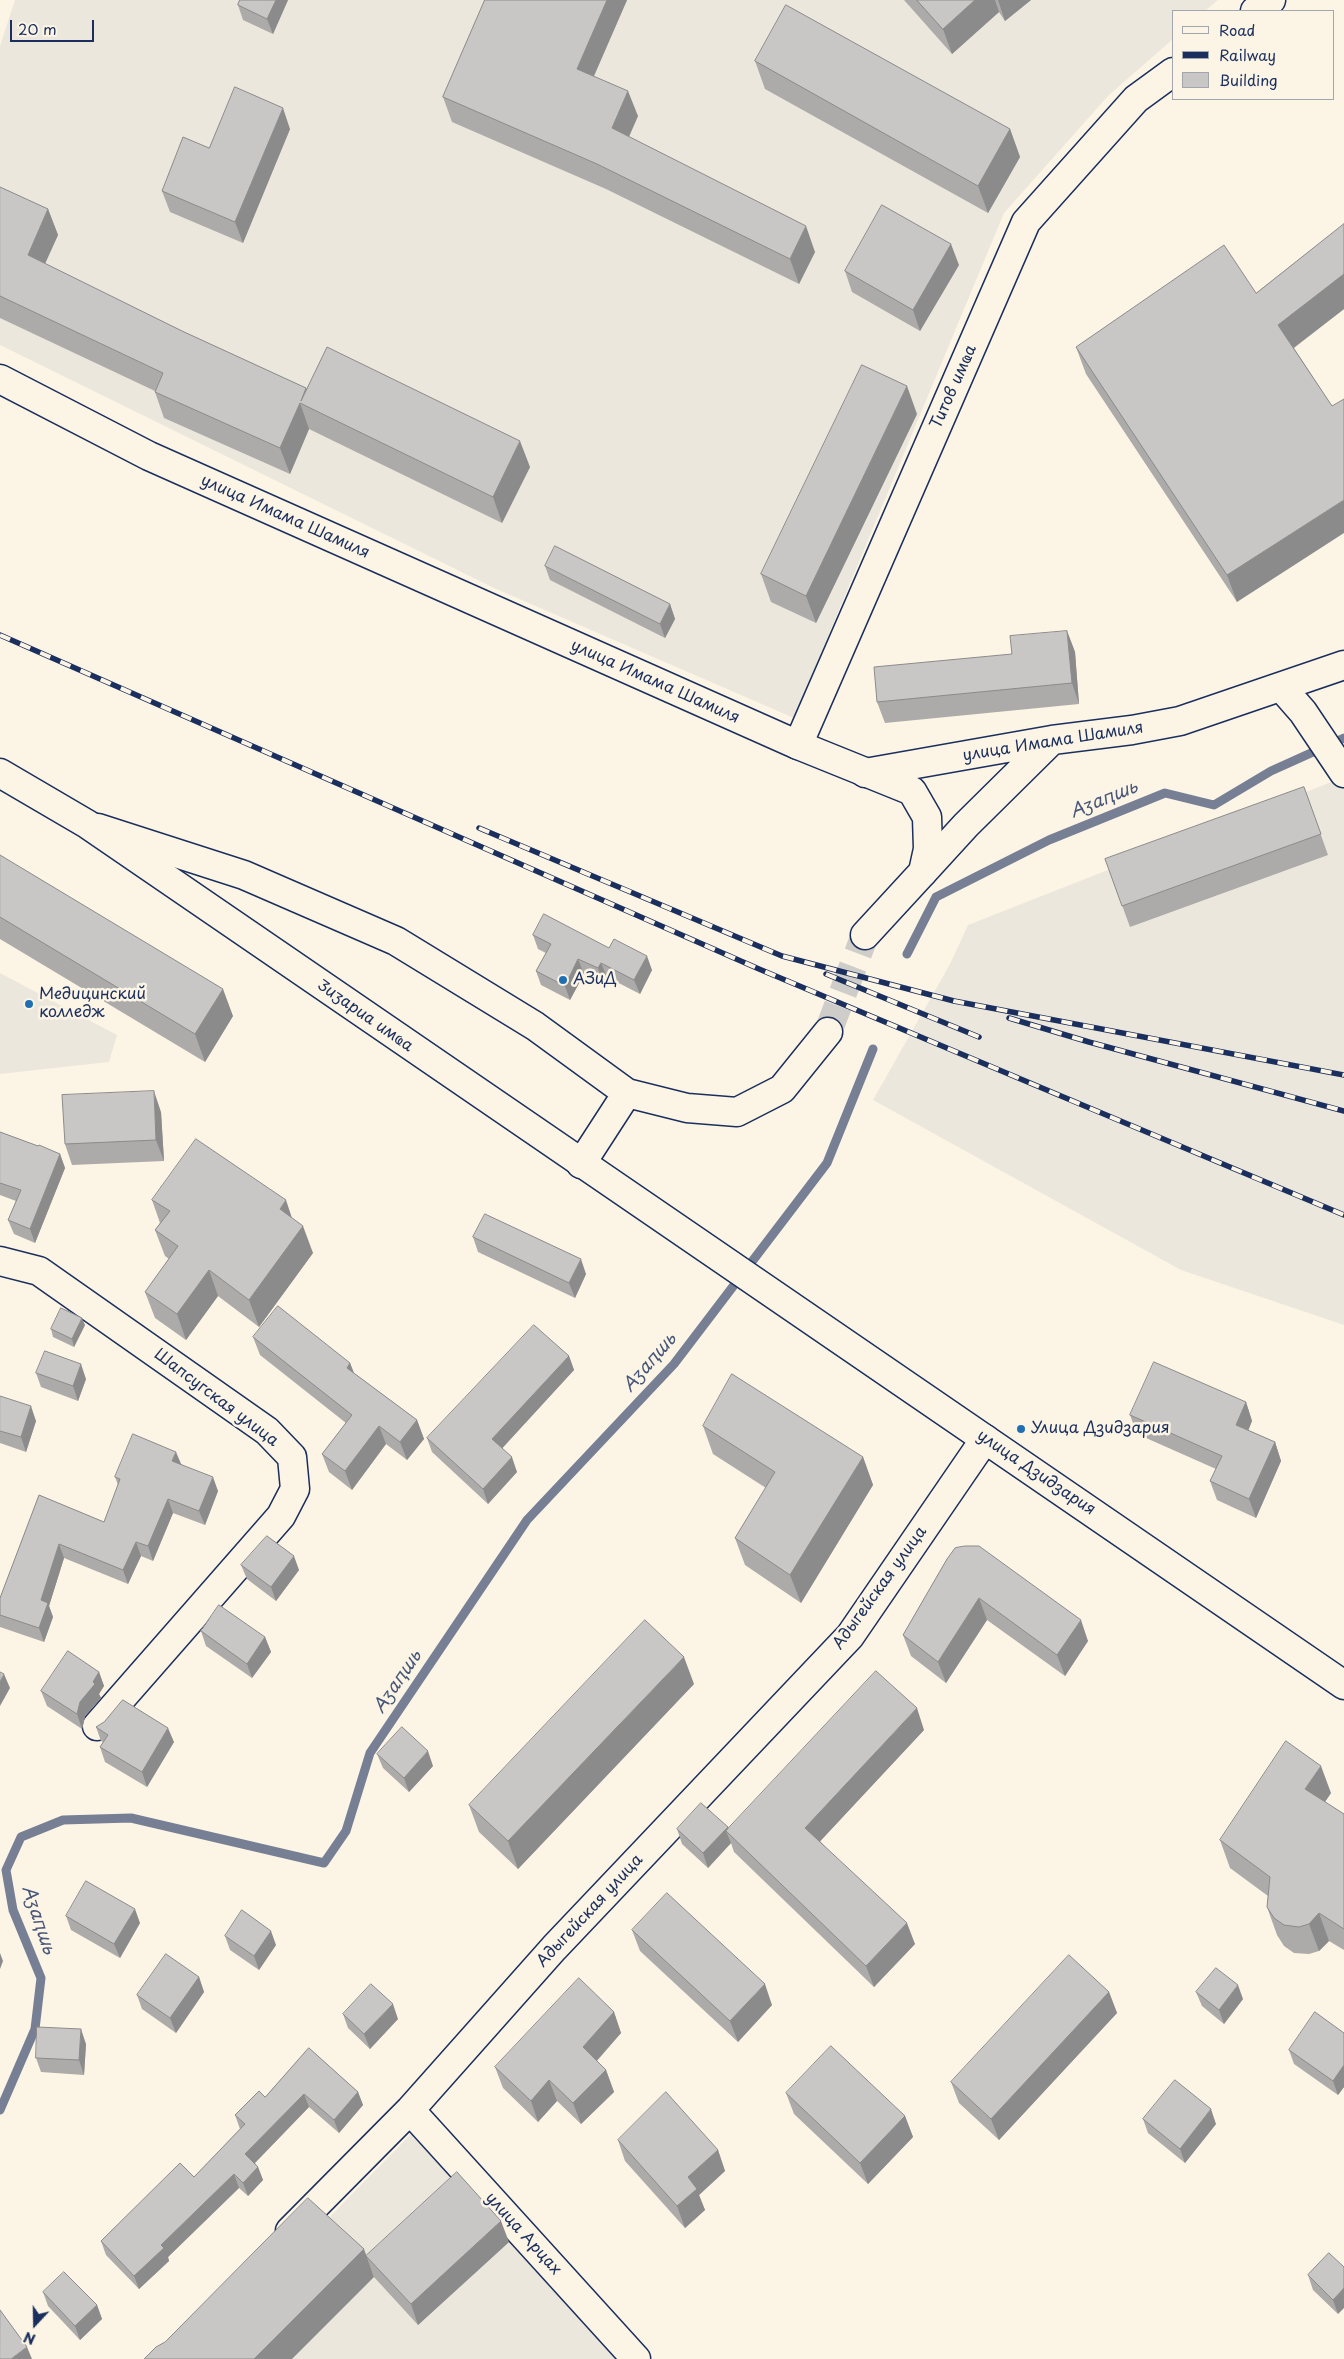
<!DOCTYPE html>
<html>
<head>
<meta charset="utf-8">
<style>
  body { margin:0 }
  #map { position:relative; width:1344px; height:2359px; overflow:hidden; background:#fcf5e5; font-family:"Playpen Sans",sans-serif }
  canvas { display:block }
  .legend { position:absolute; left:1172px; top:10px; width:162px; height:90px; box-sizing:border-box; background:#fcf5e5; border:1px solid #a2a6af; margin:0; padding:6px 9px; list-style:none; font-size:15px; color:#1b2f5e }
  .legend li { display:flex; align-items:center; gap:10px; height:25px }
  .legend b { width:25px; border:1px solid #a2a6af }
  .north { position:absolute; left:10px; top:2299px; width:50px; height:50px; -webkit-text-stroke:4px #fcf5e5; paint-order:stroke; rotate:201deg; font-size:14px; font-weight:700; line-height:20px; text-align:center; color:#1b2f5e }
  .north::after { content:''; display:block; margin:auto; width:18px; height:22px; background:#1b2f5e; clip-path:polygon(50% 0,100% 100%,50% 72%,0 100%) }
  .scale { position:absolute; left:10px; top:20px; width:84px; height:22px; box-sizing:border-box; border:2px solid #1b2f5e; border-top:0; padding-left:6px; font-size:15px; line-height:18px; white-space:nowrap; color:#1b2f5e; -webkit-text-stroke:4px #fcf5e5; paint-order:stroke }
</style>
</head>
<body>
<div id="map">
<canvas width="1344" height="2359"></canvas>
<ul class="legend">
<li><b style="height:6px;background:#fcf5e5"></b>Road</li>
<li><b style="height:6px;background:#1b2f5e"></b>Railway</li>
<li><b style="height:14px;background:#c8c7c6"></b>Building</li>
</ul>
<div class="north">N</div>
<div class="scale">20 m</div>
</div>
<script>
const ctx = document.querySelector('canvas').getContext('2d');
ctx.lineJoin = 'round';
function paint(path, color) { ctx.fillStyle = color; ctx.fill(path, 'evenodd'); }
function trace(path, color, width, dash) { ctx.strokeStyle = color; ctx.lineWidth = width; ctx.lineCap = dash ? 'butt' : 'round'; ctx.setLineDash(dash || []); ctx.stroke(path); }
function label(font, color, halo, rows, align = 'center') {
  ctx.font = font + ' "Playpen Sans",sans-serif'; ctx.lineWidth = 5; ctx.setLineDash([]); ctx.textBaseline = 'middle'; ctx.strokeStyle = halo; ctx.fillStyle = color; for (const [text, x, y, turn = 0] of rows) {
    ctx.save(); ctx.translate(x, y); ctx.rotate((+turn || 0) * Math.PI / 180); ctx.textAlign = isNaN(turn) ? turn : align; if (halo) ctx.strokeText(text, 0, 0); ctx.fillText(text, 0, 0); ctx.restore();
  }
}
paint(new Path2D(`
  M15,0h1203l-13,11h-32v28l-65,57 -104,117 -210,505 -300,-130 -494,-243v-299z
  M1344,777v548l-163,-55 -308,-170 77,-136 18,-39z
  M0,973l117,62 -8,27 -109,12z
  M417,2128l209,231h-436z`), '#ece7dc');
trace(new Path2D(`
  M907,954l29,-57 113,-57 116,-47 49,12 57,-34 73,-33
  M0,2110l35,-81 6,-51 -28,-68 -7,-40 15,-33 42,-17 68,-2 193,45 22,-32 24,-78 157,-233 147,-156 153,-201 46,-114`), '#767f94', 9);
trace(new Path2D(`
  M828,1032l37,-97`), '#cfcdca', 28, [28, 14]);
const minor = new Path2D(`
  M0,379l149,77 649,289
  M1282,688l21,24 41,61
  M865,773l187,-33 80,-10 48,-9 164,-56
  M923,872l43,-47 86,-85
  M0,1261l39,10 228,160 25,26 3,32 -14,27 -184,210
  M410,2110l226,249
  M290,2231l120,-121 144,-162 296,-312 135,-197`);
const tertiary = new Path2D(`
  M1255,11l16,-11
  M98,828l146,47 152,66 139,85 92,67 60,15 50,4 45,-23 46,-57
  M865,935l58,-63 5,-23 -1,-32 -15,-26 -114,-46 228,-523 110,-123 37,-27
  M581,1164l46,-71`);
const trunk = new Path2D(`
  M0,773l87,51 1257,861`);
trace(minor, '#1b2f5e', 31);
trace(tertiary, '#1b2f5e', 31);
trace(trunk, '#1b2f5e', 31);
trace(minor, '#fcf5e5', 28);
trace(tertiary, '#fcf5e5', 28);
trace(trunk, '#fcf5e5', 28);
const rail = new Path2D(`
  M0,635l759,334 585,246
  M479,828l303,128 172,45 390,74
  M826,974l153,63
  M1009,1018l80,24 255,69`);
trace(rail, '#1b2f5e', 5.5);
trace(rail, '#fcf5e5', 4, [11]);
paint(new Path2D(`
  M240,0h48l-15,34 -30,-14 -5,-15z
  M485,0h142l-33,76 44,40 -9,21 186,115 -16,32 -193,-95 -154,-67 -9,-25z
  M904,0h127l-26,21 -6,-9 -47,42z
  M755,61l255,68 10,28 -32,56 -223,-124z
  M290,129l-47,114 -73,-31 -8,-21 47,-43z
  M0,187l48,22 10,26 -13,29 137,67 124,57 224,79 -28,56 -193,-94 -19,45 -126,-56 -9,-26v-1l-155,-73z
  M1344,224v85l-50,39 38,58 -95,196 -151,-228 -10,-27 180,-54z
  M959,265l-39,66 -68,-39 -7,-21z
  M917,414l-101,209 -45,-21 -10,-28z
  M545,566l125,38 5,15 -10,19 -115,-58z
  M1067,631l8,21 4,52 -194,19 -8,-21 135,-48z
  M1304,787l24,68 -198,72 -25,-68z
  M0,855l233,161 -28,46 -205,-123z
  M533,935l119,35 -12,24 -33,-17 -4,6 -19,-9 -14,26 -29,-15 -5,-14 10,-18 -8,-4z
  M161,1112l3,49 -92,4 -7,-21z
  M0,1132l60,22 5,14 -30,75 -21,-9 -6,-14 8,-19 -16,-6z
  M152,1200l140,18 21,35 -54,74 -41,-31 -32,44 -31,-22 -10,-26 24,-33 -4,-3 -10,-26 5,-7z
  M473,1237l113,37 -11,24 -97,-46z
  M85,1325l-11,22 -21,-10 -2,-8z
  M253,1337l97,26 4,10 63,47 7,19 -17,21 -21,-16 -34,46 -23,-18 -7,-18 24,-31 -86,-68z
  M569,1356l5,14 -72,78 15,24 -29,32 -56,-52 -5,-14z
  M36,1373l50,6 -8,22 -37,-14z
  M0,1396l36,25 -10,31 -26,-9z
  M1246,1402l6,19 -4,9 27,12 6,19 -25,57 -39,-18 -7,-19 6,-12 -79,-35 -7,-19z
  M703,1426l160,31 10,28 -72,118 -56,-38 -10,-27 31,-50 -53,-34z
  M181,1464l37,27 -13,34 -32,-12 -20,48 -12,-5 -13,28 -64,-26 -15,48 4,11 -9,25 -44,-15v-29l39,-103 65,27 14,-37 -3,-8z
  M947,1559l141,82 -23,35 -78,-56 -41,63 -35,-27 -8,-21z
  M241,1565l58,5 -23,31 -29,-22z
  M201,1631l64,6 6,15 -19,26 -46,-32z
  M99,1672l5,14 -5,8 2,4 -16,18 -3,13 -35,-23 -6,-15z
  M694,1684l-176,185 -39,-37 -10,-27z
  M96,1727l78,15 -27,45 -42,-25 -5,-15 3,-5 -2,-1z
  M924,1730l-104,111 95,103 -41,43 -140,-135 -3,-9 -23,25 -26,-24 -5,-15 51,-1z
  M377,1754l56,12 -24,26 -26,-24z
  M1331,1793l-6,9 19,12v136l-15,-9 -10,10 -10,3 -15,-1 -10,-7 -7,-11 -10,-28 1,-11 -38,-28 -10,-28z
  M66,1916l74,7 -20,35 -49,-28z
  M632,1930l140,75 -34,37 -98,-91z
  M225,1936l51,9 -17,25 -29,-20z
  M199,1977l5,15 -28,41 -34,-24 -5,-14z
  M1109,1992l8,21 -118,127 -40,-37 -8,-21z
  M1196,1992l47,7 -19,25 -22,-18z
  M614,2012l7,21 -24,28 9,9 8,22 -33,32 -24,-23 -19,21 -35,-34 -8,-21z
  M343,2014l55,5 -28,30 -22,-21z
  M1344,2033v54l-6,8 -44,-31 -5,-14z
  M86,2044l-2,31 -43,-3 -5,-14z
  M309,2048l49,44 5,13 -24,28 -30,-26 -54,56 3,4 5,13 -15,16 -9,-8 -71,69 1,4 -30,28 -33,-34 -5,-14 93,-64 46,-48 -5,-14 30,-18z
  M786,2093l119,23 8,21 -45,47 -74,-70z
  M1143,2119l73,5 -31,39 -37,-30z
  M618,2140l100,10 7,21 -26,24 6,15 -20,18 -60,-67z
  M509,2242l-91,83 -44,-48 -8,-21z
  M1329,2253l9,61 -25,-24 -5,-15z
  M43,2292l54,13 5,14 -22,21 -32,-34z`), '#acabaa');
paint(new Path2D(`
  M276,0h12l-15,34 -6,-15z
  M607,0h20l-41,94 -9,-25z
  M975,0h20l4,12 -47,42 -9,-25z
  M998,0h33l-26,21z
  M628,91l10,25 -17,38 -9,-26z
  M283,108l7,21 -47,114 -8,-21z
  M1010,129l10,28 -32,56 -10,-27z
  M48,209l10,26 -21,46 -9,-26z
  M806,226l9,26 -16,32 -9,-25z
  M951,244l8,21 -39,66 -7,-21z
  M1344,274v35l-56,43 -10,-27z
  M907,386l10,28 -101,209 -10,-27z
  M300,403l9,26 -19,45 -10,-26z
  M520,441l10,26 -28,56 -9,-26z
  M1344,500v33l-107,69 -10,-27z
  M670,604l5,15 -10,19 -5,-14z
  M1067,631l8,21 4,52 -7,-21z
  M647,956l5,14 -12,24 -6,-14z
  M578,959l6,15 -14,26 -5,-14z
  M601,963l6,14 -4,6 -5,-15z
  M223,989l10,27 -28,46 -10,-28z
  M154,1091l7,21 3,49 -8,-21z
  M60,1154l5,14 -30,75 -5,-14z
  M286,1200l9,27 -15,-18z
  M303,1226l10,27 -54,74 -10,-27z
  M581,1259l5,15 -11,24 -6,-15z
  M209,1270l9,26 -32,44 -9,-26z
  M82,1318l3,7 -11,22 -2,-8z
  M569,1356l5,14 -77,84 -5,-15z
  M350,1363l7,18 -10,-13z
  M81,1364l5,15 -8,22 -5,-15z
  M1246,1402l6,19 -9,23 -7,-19z
  M31,1406l5,15 -10,31 -5,-15z
  M417,1420l7,19 -17,21 -7,-18z
  M379,1426l7,18 -34,46 -7,-19z
  M1275,1442l6,19 -25,57 -7,-19z
  M176,1452l6,14 -10,-5z
  M512,1457l5,15 -29,32 -5,-15z
  M863,1457l10,28 -72,118 -11,-28z
  M213,1477l5,14 -13,34 -6,-14z
  M168,1499l5,14 -20,48 -5,-15z
  M136,1542l5,14 -13,28 -5,-14z
  M59,1544l5,14 -15,48 4,11 -9,25 -5,-14 2,-28z
  M294,1556l5,14 -23,31 -5,-14z
  M979,1598l8,22 -41,63 -8,-21z
  M1081,1620l7,21 -23,35 -8,-21z
  M265,1637l6,15 -19,26 -5,-14z
  M684,1657l10,27 -176,185 -10,-28z
  M99,1672l5,14 -5,8 2,4 -16,18 -3,13 -5,-15 3,-12z
  M4,1674l6,14 -10,18v-24z
  M917,1708l7,22 -111,119 -8,-21z
  M168,1728l6,14 -27,45 -5,-15z
  M428,1751l5,15 -24,26 -5,-14z
  M1321,1766l10,27 -16,23 -10,-27z
  M728,1827l3,8 -5,-4 5,12 -23,25 -5,-15z
  M135,1909l5,14 -20,35 -6,-14z
  M1319,1913l10,28 -10,10 -10,-27z
  M907,1923l8,21 -41,43 -8,-21z
  M271,1931l5,14 -17,25 -5,-14z
  M0,1953l3,8 -3,8z
  M199,1977l5,15 -28,41 -6,-15z
  M765,1984l7,21 -34,37 -8,-21z
  M1238,1985l5,14 -19,25 -5,-14z
  M1109,1992l8,21 -118,127 -8,-21z
  M393,2004l5,15 -28,30 -6,-15z
  M614,2012l7,21 -31,35 -7,-21z
  M81,2029l5,15 -2,31 -5,-15z
  M1344,2065v22l-6,8 -5,-14z
  M606,2070l8,22 -33,32 -8,-21z
  M549,2080l8,21 -19,21 -7,-21z
  M358,2092l5,13 -24,28 -5,-13z
  M304,2094l5,13 -59,61 -5,-14z
  M1211,2109l5,15 -31,39 -5,-14z
  M905,2116l8,21 -45,47 -8,-21z
  M718,2150l7,21 -26,24 6,15 -20,18 -8,-22 11,-29z
  M258,2167l5,13 -15,16 -5,-13z
  M234,2174l5,14 -71,69 1,4 -30,28 -5,-13 27,-31z
  M501,2221l8,21 -91,83 -7,-21z
  M364,2249l10,28 -82,82h-38z
  M1344,2288v20l-6,6 -5,-14z
  M97,2305l5,14 -22,21 -5,-14z
  M27,2347l5,12h-21z`), '#8c8b8b');
const building = new Path2D(`
  M240,0h36l-9,19 -29,-14z
  M485,0h122l-30,69 51,22 -16,37 194,98 -16,33 -193,-95 -154,-67z
  M917,0h58l-32,29z
  M786,5l224,124 -32,57 -223,-125z
  M235,87l48,21 -48,114 -73,-31 21,-54 26,11z
  M0,187l48,22 -20,46 154,76 124,57 -5,13 26,-54 193,94 -27,56 -193,-94 -20,45 -125,-56 8,-19 -163,-77z
  M882,205l69,39 -38,66 -68,-39z
  M1344,224v50l-66,51 54,81 12,-7v101l-117,75 -151,-228 148,-102 32,48z
  M862,365l45,21 -101,210 -45,-22z
  M555,546l115,58 -10,20 -115,-58z
  M1067,631l5,52 -195,19 -3,-35 138,-13 -2,-18z
  M1304,787l17,47 -199,72 -17,-47z
  M0,855l223,134 -28,45 -195,-117z
  M544,914l65,34 5,-9 33,17 -13,24 -33,-17 -3,5 -20,-9 -13,27 -29,-15 15,-27 -18,-9z
  M154,1091l2,49 -91,4 -3,-49z
  M0,1132l38,14 1,-1 21,9 -30,75 -22,-9 13,-30 -21,-7z
  M196,1139l90,61 -6,9 23,17 -54,74 -40,-30 -32,44 -32,-22 33,-46 -23,-16 15,-19 -18,-11z
  M485,1214l96,45 -12,24 -96,-46z
  M278,1306l72,57 -3,5 70,52 -17,22 -21,-16 -34,45 -23,-17 30,-39 -99,-78z
  M61,1308l21,10 -10,21 -21,-10z
  M534,1325l35,31 -77,83 20,18 -29,32 -56,-51z
  M45,1351l36,13 -8,22 -37,-13z
  M1154,1362l92,40 -10,23 39,17 -26,57 -39,-18 12,-25 -92,-41z
  M732,1374l131,83 -73,118 -55,-37 40,-66 -72,-46z
  M0,1396l31,10 -10,31 -21,-6z
  M133,1434l43,18 -4,9 41,16 -14,34 -31,-12 -20,47 -12,-4 -13,28 -64,-26 -18,56 7,3 -9,25 -39,-13v-17l39,-103 65,27 16,-43 -5,-2z
  M267,1536l27,20 -23,31 -30,-22z
  M965,1546h14l102,74 -24,35 -78,-57 -41,64 -35,-27 44,-76 8,-11z
  M219,1605l46,32 -18,27 -46,-33z
  M645,1620l39,37 -176,184 -39,-36z
  M68,1651l31,21 -6,10 2,2 -15,18 -3,12 -36,-23z
  M876,1671l41,37 -112,120 102,95 -41,43 -140,-135z
  M0,1672l4,2 -4,8z
  M123,1700l45,28 -26,44 -42,-25 8,-12 -12,-8 8,-5z
  M402,1727l26,24 -24,27 -27,-24z
  M1286,1741l35,25 -16,23 39,25v115l-25,-16 -10,11 -10,3 -15,-2 -10,-7 -7,-11 3,-30 -50,-37z
  M701,1803l27,24 -25,26 -26,-24z
  M86,1881l49,28 -21,35 -48,-28z
  M667,1893l98,91 -35,37 -98,-91z
  M242,1910l29,21 -17,25 -29,-20z
  M166,1954l33,23 -29,41 -33,-23z
  M1069,1955l40,37 -118,127 -40,-37z
  M1216,1968l22,17 -19,25 -23,-18z
  M579,1978l35,34 -31,35 23,23 -33,33 -24,-23 -18,21 -36,-34z
  M371,1984l22,20 -29,30 -21,-20z
  M1315,2012l29,21v32l-11,16 -44,-31z
  M37,2027l44,2 -2,31 -43,-2z
  M831,2046l74,70 -45,47 -74,-70z
  M309,2048l49,44 -24,28 -30,-26 -59,60 13,13 -15,16 -9,-9 -73,71 3,3 -30,28 -33,-35 79,-78 14,14 51,-53 -10,-9 24,-24 6,6z
  M1175,2080l36,29 -31,40 -37,-30z
  M666,2092l52,58 -30,27 9,12 -20,17 -59,-66z
  M457,2172l44,49 -90,83 -45,-48z
  M308,2198l56,51 -110,110h-110l12,-12 9,-5z
  M1329,2253l15,14v21l-11,12 -25,-25z
  M64,2272l33,33 -22,21 -32,-34z
  M0,2310l27,37 -16,12h-11z`);
paint(building, '#c8c7c6');
trace(building, '#8c8b8b', 1);
for (const [x, y, r, color] of [
  [563,980,5,"#1f6fb2"],
  [29,1004,5,"#1f6fb2"],
  [1021,1429,5,"#1f6fb2"]
]) { const dot = new Path2D(); dot.arc(x, y, r, 0, 2 * Math.PI); ctx.fillStyle = color; ctx.fill(dot); trace(dot, '#fcf5e5', 2); }
label('16px', '#1b2f5e', '#fcf5e5', [
  ["Титов имҩа",954,387,-66],
  ["улица Имама Шамиля",285,517,24],
  ["улица Имама Шамиля",655,682,24],
  ["улица Имама Шамиля",1053,742,-9],
  ["Ӡиӡариа имҩа",365,1016,35],
  ["Шапсугская улица",216,1398,37],
  ["улица Дзидзария",1036,1473,34],
  ["Адыгейская улица",880,1588,-54],
  ["Адыгейская улица",590,1911,-47],
  ["улица Арцах",523,2234,48]
]);
label('16px', '#1b2f5e', '#fcf5e5', [
  ["АЗиД",573,980],
  ["Медицинский",39,995],
  ["колледж",39,1013],
  ["Улица Дзидзария",1031,1429]
], 'left');
label('italic 18px', '#485779', '#fcf5e5', [
  ["Аӡаԥшь",1104,800,-22],
  ["Аӡаԥшь",650,1363,-49],
  ["Аӡаԥшь",398,1682,-56],
  ["Аӡаԥшь",38,1920,72]
]);
</script>
</body>
</html>
